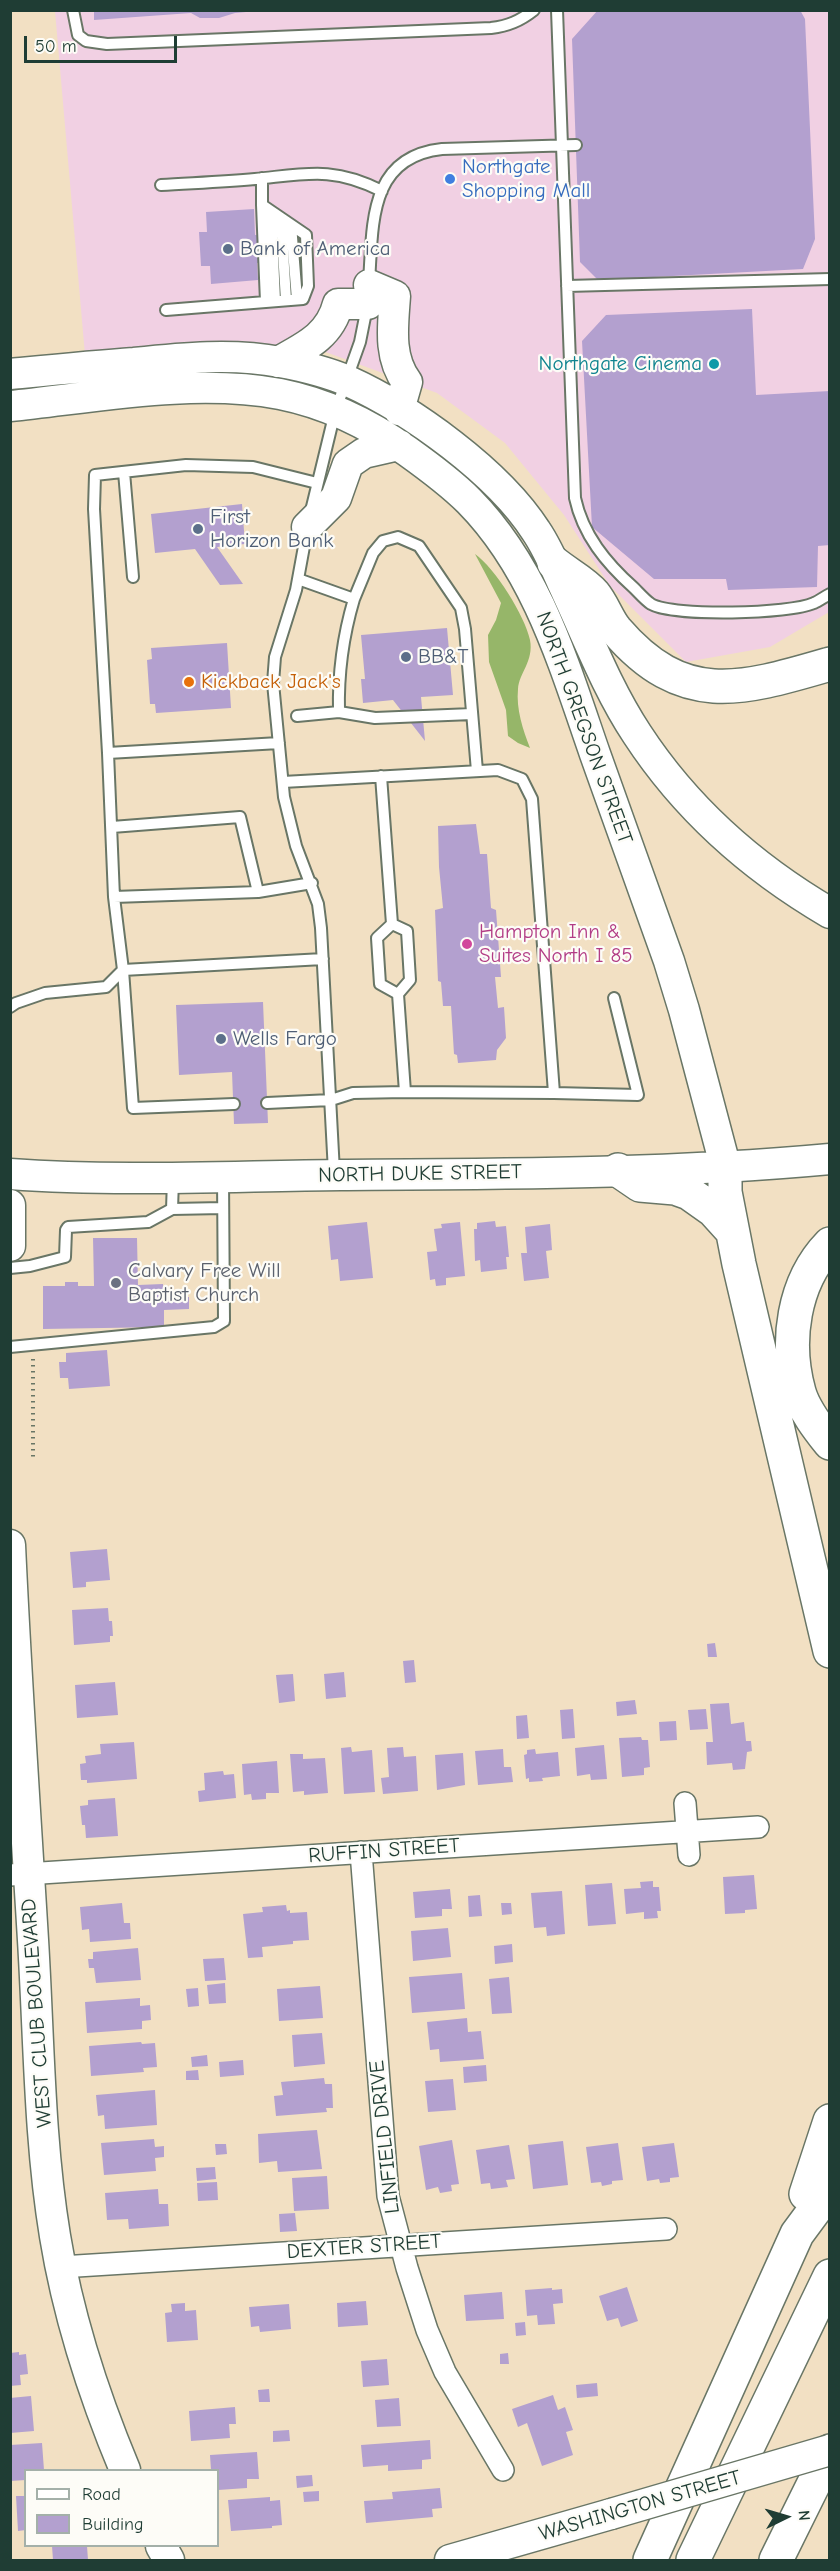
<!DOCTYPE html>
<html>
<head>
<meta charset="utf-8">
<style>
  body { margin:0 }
  #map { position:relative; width:840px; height:2571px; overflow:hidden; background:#f2e0c3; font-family:"Comic Neue",sans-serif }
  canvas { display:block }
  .frame { position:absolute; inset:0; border:12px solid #1f3d34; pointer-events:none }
  .legend { position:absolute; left:24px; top:2469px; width:195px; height:78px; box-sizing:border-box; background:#fdfcf7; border:2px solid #a4b0a9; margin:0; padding:8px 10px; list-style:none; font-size:18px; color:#1f3d34 }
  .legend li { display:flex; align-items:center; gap:12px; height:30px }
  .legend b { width:30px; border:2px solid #a4b0a9 }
  .north { position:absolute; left:756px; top:2487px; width:60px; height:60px; -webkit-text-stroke:4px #fdfcf7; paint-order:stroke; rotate:85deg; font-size:16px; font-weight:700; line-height:24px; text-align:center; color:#1f3d34 }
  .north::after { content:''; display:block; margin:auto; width:21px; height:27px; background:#1f3d34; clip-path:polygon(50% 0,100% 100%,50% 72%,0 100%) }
  .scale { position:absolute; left:24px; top:36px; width:153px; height:27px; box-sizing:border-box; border:3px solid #1f3d34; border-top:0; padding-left:8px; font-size:18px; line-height:21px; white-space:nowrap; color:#1f3d34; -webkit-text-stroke:4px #fdfcf7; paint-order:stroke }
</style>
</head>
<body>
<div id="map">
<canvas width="840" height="2571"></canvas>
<div class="frame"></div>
<ul class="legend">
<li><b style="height:8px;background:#fff"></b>Road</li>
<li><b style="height:16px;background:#b3a0cf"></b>Building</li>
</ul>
<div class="north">N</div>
<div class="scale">50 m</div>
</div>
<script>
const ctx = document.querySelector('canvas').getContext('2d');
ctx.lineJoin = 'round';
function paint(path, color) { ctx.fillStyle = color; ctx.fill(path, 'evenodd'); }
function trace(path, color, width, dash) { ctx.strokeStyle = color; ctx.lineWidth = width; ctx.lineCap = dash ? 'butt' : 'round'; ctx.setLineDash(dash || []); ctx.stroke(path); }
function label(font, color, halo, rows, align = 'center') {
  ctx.font = font + ' "Comic Neue",sans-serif'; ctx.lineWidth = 4.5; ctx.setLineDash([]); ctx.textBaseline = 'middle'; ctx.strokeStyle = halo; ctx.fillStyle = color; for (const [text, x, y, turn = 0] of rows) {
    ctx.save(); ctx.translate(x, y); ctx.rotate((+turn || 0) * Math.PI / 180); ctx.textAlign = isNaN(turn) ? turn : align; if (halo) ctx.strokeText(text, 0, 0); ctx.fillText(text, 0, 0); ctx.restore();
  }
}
paint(new Path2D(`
  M55,11h774v601l-59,35 -84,15 -76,-76 -46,-71 -59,-72 -68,-50 -125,-46 -227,8z`), '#f1d0e3');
paint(new Path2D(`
  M475,554c20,14 50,62 55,86 4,21 -11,33 -12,49 -2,20 5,41 12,59l-12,-5 -10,-7 -2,-26 -17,-48 -1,-27 8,-15 5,-17z`), '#96b669');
paint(new Path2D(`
  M94,10h152v2l-11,1 -16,5h-19l-9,-5 -97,7z
  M598,10h202l5,9 10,220 -12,30 -205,11 -18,-18 -8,-223z
  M254,209l1,26 47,-3 2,28 -47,3 1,17 -47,4 -1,-18h-9l-2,-34h8l-1,-20z
  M752,309l4,86 74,-4v154l-12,1 -1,41 -89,3 -2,-11h-72l-62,-52 -10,-186 24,-26z
  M242,504l3,40 -28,3 26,37 -23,1 -25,-36 -40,4 -4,-39z
  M447,628l6,67 -32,2 4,44 -32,-41 -30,3 -2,-24h4l-4,-44z
  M227,643l4,65 -75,5 -1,-9h-5l-3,-44 5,-1 -1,-11z
  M476,824l4,30h7l4,54 5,2 5,67h-6l3,31 6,-1 2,31 -9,12 -1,10 -38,3 -1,-8 -3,-1 -3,-48h-8l-2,-24 -3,-1 -3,-71 8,-2 -4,-41 -1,-41z
  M263,1002l5,121 -34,1 -2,-52 -53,3 -3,-70z
  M495,1221l1,6 10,-1 3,31h-3l1,12 -26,3 -1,-12 -5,1 -1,-32h3v-6z
  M367,1222l6,56 -33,3 -2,-22 -7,1 -3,-34z
  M460,1222l5,54 -19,2v7l-10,1 -1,-7 -5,1 -3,-28 10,-1 -3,-22 8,-1 -1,-4z
  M550,1224l2,26 -6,1 3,27 -25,3 -3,-28h6l-2,-26z
  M93,1238h44l1,47 25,-1 1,13h25v12l-25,1v17l-121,2v-43h22v-4h13v4h16z
  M107,1350l3,36 -41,3 -1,-11h-8l-1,-16h7v-9z
  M107,1549l3,31 -24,2v5l-13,1 -3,-36z
  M108,1608l1,13h3l1,15h-3v6l-36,3 -2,-35z
  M715,1643l2,14h-9l-1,-13z
  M414,1660l2,22 -11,1 -2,-22z
  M344,1672l2,25 -20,2 -2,-25z
  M293,1674l2,27 -16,2 -3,-28z
  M115,1682l3,33 -41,3 -2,-33z
  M635,1700l2,14 -20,2 -1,-14z
  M729,1703l2,21 13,-2 2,19h5l1,10 -5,1 -2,17 -12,1 -1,-7 -25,2 -1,-23h7l-3,-38z
  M573,1709l2,29 -13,1 -2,-29z
  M706,1709l2,20 -18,1 -2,-20z
  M527,1715l2,23 -12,1 -1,-23z
  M676,1721l1,19 -17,1 -1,-19z
  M641,1737l1,3h6l2,27 -6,1v7l-22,2 -3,-39z
  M134,1742l3,37 -50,4v-3h-6l-1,-16 6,-1 -1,-7 16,-2 -1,-10z
  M604,1745l3,34 -16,1 -1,-6 -13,2 -2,-28z
  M351,1747l1,5 20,-2 3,42 -31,2 -3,-46z
  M403,1747l1,10 12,-1 2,35 -35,3 -2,-16 8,-1 -2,-29z
  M503,1749l1,18h7l2,15 -35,3 -3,-34z
  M535,1749l1,5 22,-2 2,24 -18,2 1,3 -14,1v-4l-3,1 -2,-24 3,-1v-4z
  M463,1753l2,32 -28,5 -2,-35z
  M290,1754h13v5l22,-1 3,35 -24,2v-4l-11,1z
  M277,1761l2,32h-13v6l-14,1 -1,-6 -7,1 -2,-31z
  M223,1771l1,4 10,-1 2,24 -37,4 -1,-11 7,-1 -1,-17z
  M115,1798l3,38 -32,2 -1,-13h-3l-2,-19 8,-1v-5z
  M754,1875l3,34 -12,1v3l-20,1 -2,-37z
  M653,1881v6h6l2,24h-4l1,7 -14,1v-7l-18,2 -2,-25 17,-1 -1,-6z
  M612,1883l4,41 -28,2 -3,-41z
  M450,1889l2,20h-10v7l-27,2 -2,-26z
  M562,1891l3,43 -18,2 -1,-9 -12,1 -3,-35z
  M480,1895l2,21 -13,1 -1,-21z
  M122,1903l2,20h6l1,16 -41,3 -1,-13 -7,1 -2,-23z
  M501,1903h10l1,11 -10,1z
  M286,1905l1,6 3,-1v3l17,-1 2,28 -16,1v3l-31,3 1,10 -15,1 -5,-44 20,-2 -1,-5z
  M448,1928l3,29 -38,4 -2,-30z
  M512,1944l1,18 -18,2 -1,-18z
  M138,1948l3,32 -45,3 -2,-15h-5l-1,-9h5v-7z
  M224,1958l2,22 -21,1 -2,-22z
  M462,1973l3,36 -53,4 -3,-36z
  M509,1977l3,36 -20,1 -3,-35z
  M225,1983l1,20 -17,1 -2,-19z
  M320,1986l3,32 -44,3 -2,-32z
  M198,1988l1,18 -11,1 -2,-18z
  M140,1998v8l10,-1 1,15 -9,1v8l-55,4 -2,-31z
  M467,2018l1,14 13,-1 3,28 -44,3 -1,-13 -9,1 -3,-28z
  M322,2033l3,31 -31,3 -2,-32z
  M141,2042l1,2 13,-1 2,24 -14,1 1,4 -53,4 -2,-30z
  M207,2055l1,11 -16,1 -1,-10z
  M243,2060l1,15 -24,2 -1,-15z
  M486,2065l1,16 -23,2 -1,-16z
  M198,2070l1,10h-13v-9z
  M324,2078l1,6h7l1,24h-7l1,4 -51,4 -2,-20 9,-1 -2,-13z
  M453,2079l3,31 -28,2 -3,-31z
  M155,2090l2,35 -52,4 -1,-14 -6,1 -2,-21z
  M317,2130l5,39 -44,3 -1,-11 -18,2 -1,-29z
  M154,2139l1,8 9,-1v11l-9,1 1,13 -52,4 -3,-32z
  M452,2140l7,44 -8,1 1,6 -12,2 -2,-6 -12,3 -7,-44z
  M563,2141l5,44 -35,4 -5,-44z
  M618,2143l5,37 -11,1v3l-10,2 -1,-4 -10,1 -5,-36z
  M674,2143l5,34 -9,1v4l-10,1 -1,-4 -12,2 -5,-34z
  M215,2144h11l1,10 -11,1z
  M509,2145l6,34 -9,1 2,7 -17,2 -1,-6 -9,1 -5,-34z
  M215,2167l1,12 -19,2 -1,-13z
  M327,2176l2,33 -35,2 -2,-33z
  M217,2182l1,18 -20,1 -1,-18z
  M158,2189l1,15h9l1,22 -40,3 -1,-10 -21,1 -2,-27z
  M295,2213l2,18 -17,1 -1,-18z
  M627,2287l11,34 -17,6 -3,-9 -11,3 -8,-25z
  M552,2288v2l10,-1 1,14 -10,1 2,20 -17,1 -1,-10 -10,1 -2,-26z
  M502,2292l2,27 -38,2 -2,-26z
  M366,2301l2,24 -30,2 -1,-24z
  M185,2303v8l11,-1 2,30 -31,2 -2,-29 7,-1 -1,-8z
  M289,2304l2,25 -31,3 -1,-6 -8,1 -2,-20z
  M525,2322l1,13 -10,1 -1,-13z
  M19,2352v3l7,-1 2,20 -8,1 1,10 -11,1v-33z
  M508,2353l1,11h-9v-10z
  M387,2359l2,26 -26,2 -2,-26z
  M597,2383l1,13 -21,2 -1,-13z
  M269,2389l1,13h-11l-1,-12z
  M553,2395l5,15 7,-3 8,23 -7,2 7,23 -31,11 -15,-43 -9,4 -6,-18z
  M31,2396l3,35 -24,2v-35z
  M399,2398l2,28 -24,1 -2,-27z
  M235,2407l1,17h-7l1,14 -39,3 -2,-30z
  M289,2430l1,11 -17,1v-11z
  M430,2440l1,19 -9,1v9l-34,2v-6l-25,2 -2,-22z
  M42,2443l2,27h-18v10l-16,1v-36z
  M257,2452l2,27h-12v9l-29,2v-20h-7l-1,-15z
  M312,2475l1,11 -16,2 -1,-12z
  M440,2488l2,20 -10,1 1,8 -67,6 -2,-22 29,-2 -1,-7z
  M319,2491v10l-15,1 -1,-10z
  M16,2496h10v34l-8,1z
  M270,2497v4l10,-1 2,25 -10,1v2l-41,3 -3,-31z
  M52,2546h35l1,14h-35z`), '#b3a0cf');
const lane = new Path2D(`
  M73,10l5,25 8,6 21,3 384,-16c17,-2 29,-7 43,-18
  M557,10l18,488c8,37 31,65 59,90 5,5 11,12 17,16 23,13 139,10 163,-1 5,-2 10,-6 16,-9
  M161,185c31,-2 63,-3 94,-6 51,-5 78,-13 127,12
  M262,205l4,97
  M271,212l4,89
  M281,218l5,82
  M291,225l6,74
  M369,282c4,-57 -1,-125 73,-133l134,-4
  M567,286l263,-7
  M166,310l137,-11 5,-13 -2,-51 -44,-30v-27
  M124,472l9,105
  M311,511l24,-99 25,-70 7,-35
  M307,530l-11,60 -21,67 -2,26 11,114 12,49 22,58 3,24 13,244
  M298,579l56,20 19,-46 10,-12 15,-4 21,9 42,62 4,21 12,142
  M339,712l36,6 97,-4
  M297,716l42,-4c-1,-39 4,-76 15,-113
  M279,743l-171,10 6,144 144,-5 54,-9
  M108,753l-14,-244 1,-34 91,-10 67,2 64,16
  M381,776l11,148
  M283,782l215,-12 24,9 10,20 22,294 -149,-1 -7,-98 12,-14 -3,-49 -15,-7
  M112,827l128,-10 18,75
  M392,924l-15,14 3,46 18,10
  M10,1007l6,-4 29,-10 61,-6 17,-17 -9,-73
  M554,1093l84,2 -24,-97
  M267,1103l64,-3 22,-7 52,-1
  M234,1104l-101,4 -10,-138 200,-11
  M173,1180l-1,29 51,-1
  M10,1268l20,-2 35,-9 1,-27 2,-3 80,-5 24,-13
  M10,1347l204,-20 10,-6 -1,-144`);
const street = new Path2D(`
  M685,1803l4,52
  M361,1852l27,344 19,72 20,62 18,42 58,98
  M10,1875l748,-48
  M61,2267l605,-38`);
const secondary = new Path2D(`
  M369,285l26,11c-2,29 -7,61 12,86l-8,28
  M278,362c27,-15 52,-26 60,-58h30
  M10,374c42,-4 83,-8 124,-11 48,-5 99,-10 146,-1 22,4 47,10 68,19 64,29 150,91 188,150 11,16 19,35 27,53 24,51 43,103 74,150 49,75 116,134 193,179
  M10,406c87,-9 184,-28 270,-12 45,9 89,30 127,57 21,15 43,31 62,50 68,69 95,164 126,253 25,69 49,138 74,207l15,49 41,155
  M307,527l29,-29 12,-34 16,-11 35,-8
  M10,1174c110,8 221,2 331,1 162,-1 327,-1 489,-16
  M10,1205v41
  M10,1545c6,132 15,263 23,395 6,98 6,199 22,296 13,80 39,160 70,234
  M161,2546l8,14
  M450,2560l161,-46`);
const highway = new Path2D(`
  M554,563c12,10 30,19 40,31 9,11 13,25 22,36 67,78 125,60 214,34
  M725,1165v27l14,72 91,387
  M618,1170l22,15 35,3 14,5 24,17 19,21
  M830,1244c-37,38 -45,98 -31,148 5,18 19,36 31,51
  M806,2194l24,-73
  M650,2560l147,-326 17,-23 16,-38
  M693,2560l137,-284
  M776,2560l54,-109`);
trace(lane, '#697666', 14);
trace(street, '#697666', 24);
trace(secondary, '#697666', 33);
trace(highway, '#697666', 36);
trace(new Path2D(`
  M33,1359v98`), '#697666', 4, [1.5, 4.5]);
trace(lane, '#fff', 10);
trace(street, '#fff', 21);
trace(secondary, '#fff', 30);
trace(highway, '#fff', 33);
const secondaryBridge = new Path2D(`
  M611,2514l219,-64`);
trace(secondaryBridge, '#697666', 33, []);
trace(secondaryBridge, '#fff', 30);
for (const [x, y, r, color] of [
  [450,179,6,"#3f7fe0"],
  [228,249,6,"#5c6f8a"],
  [714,364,6,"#0f9aa8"],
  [198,529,6,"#5c6f8a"],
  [406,657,6,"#5c6f8a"],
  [189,682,6,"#e8710a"],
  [467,944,6,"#d1479c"],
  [221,1039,6,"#5c6f8a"],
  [116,1283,6,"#6b7280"]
]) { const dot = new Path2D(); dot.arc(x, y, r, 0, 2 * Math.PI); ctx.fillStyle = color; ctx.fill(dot); trace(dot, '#fdfcf7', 2); }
label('21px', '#366cbe', '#fdfcf7', [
  ["Northgate",462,167],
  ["Shopping Mall",462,191]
], 'left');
label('21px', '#4e5e75', '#fdfcf7', [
  ["Bank of America",240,249],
  ["First",210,517],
  ["Horizon Bank",210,541],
  ["BB&T",418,657],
  ["Wells Fargo",233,1039]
], 'left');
label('21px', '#0d838f', '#fdfcf7', [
  ["Northgate Cinema",702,364]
], 'right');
label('21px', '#c56008', '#fdfcf7', [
  ["Kickback Jack's",201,682]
], 'left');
label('21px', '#1f3d34', '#fdfcf7', [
  ["NORTH GREGSON STREET",584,728,70],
  ["NORTH DUKE STREET",420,1174,-1],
  ["RUFFIN STREET",384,1851,-4],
  ["WEST CLUB BOULEVARD",37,2013,-94],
  ["LINFIELD DRIVE",385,2137,-96],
  ["DEXTER STREET",364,2247,-4],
  ["WASHINGTON STREET",640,2506,-16]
]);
label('21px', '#b23c85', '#fdfcf7', [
  ["Hampton Inn &",479,932],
  ["Suites North I 85",479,956]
], 'left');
label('21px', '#5b616d', '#fdfcf7', [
  ["Calvary Free Will",128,1271],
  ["Baptist Church",128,1295]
], 'left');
</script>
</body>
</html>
